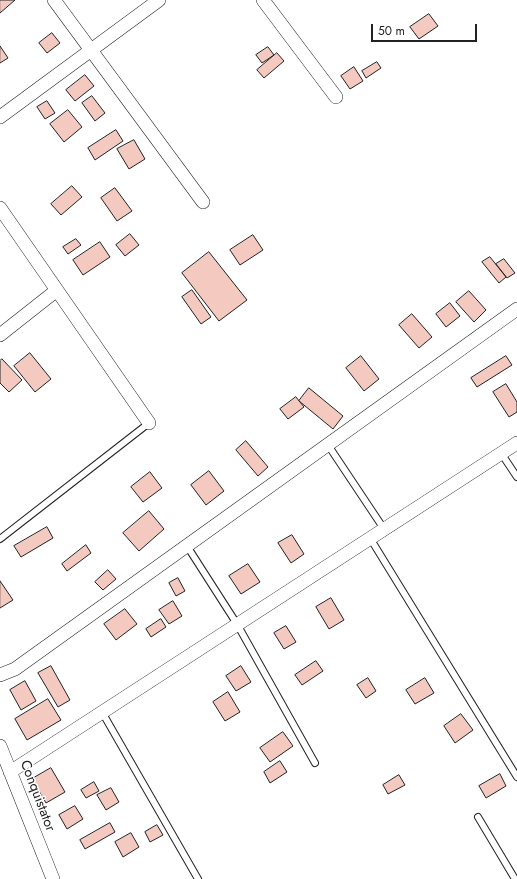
<!DOCTYPE html>
<html>
<head>
<meta charset="utf-8">
<style>
  body { margin:0 }
  #map { position:relative; width:517px; height:879px; overflow:hidden; background:#fff; font-family:Jost,sans-serif }
  canvas { display:block }
  .scale { position:absolute; left:371px; top:24px; width:106px; height:18px; box-sizing:border-box; border:2px solid #222; border-top:0; padding-left:5px; font-size:12px; line-height:14px; white-space:nowrap; color:#222; -webkit-text-stroke:3px #fff; paint-order:stroke }
</style>
</head>
<body>
<div id="map">
<canvas width="517" height="879"></canvas>
<div class="scale">50 m</div>
</div>
<script>
const ctx = document.querySelector('canvas').getContext('2d');
ctx.lineJoin = 'round';
function paint(path, color) { ctx.fillStyle = color; ctx.fill(path, 'evenodd'); }
function trace(path, color, width, dash) { ctx.strokeStyle = color; ctx.lineWidth = width; ctx.lineCap = dash ? 'butt' : 'round'; ctx.setLineDash(dash || []); ctx.stroke(path); }
function label(font, color, halo, rows, align = 'center') {
  ctx.font = font + ' Jost,sans-serif'; ctx.lineWidth = 3; ctx.setLineDash([]); ctx.textBaseline = 'middle'; ctx.strokeStyle = halo; ctx.fillStyle = color; for (const [text, x, y, turn = 0] of rows) {
    ctx.save(); ctx.translate(x, y); ctx.rotate((+turn || 0) * Math.PI / 180); ctx.textAlign = isNaN(turn) ? turn : align; if (halo) ctx.strokeText(text, 0, 0); ctx.fillText(text, 0, 0); ctx.restore();
  }
}
const building = new Path2D(`
  M0,0h15l-15,13z
  M429,14l9,12 -19,13 -9,-12z
  M52,33l8,10 -13,10 -8,-10z
  M0,46l8,12 -8,5z
  M268,47l6,8 -12,8 -6,-8z
  M277,53l7,8 -20,17 -7,-8z
  M377,62l4,6 -15,10 -4,-7z
  M354,67l9,14 -13,8 -9,-13z
  M85,75l9,11 -19,15 -9,-11z
  M92,96l13,17 -10,8 -13,-18z
  M47,101l8,12 -10,6 -8,-12z
  M68,110l14,17 -18,15 -14,-18z
  M116,130l7,11 -28,19 -7,-12z
  M134,140l11,19 -16,10 -12,-20z
  M72,186l10,11 -21,18 -10,-11z
  M115,188l17,23 -15,10 -16,-23z
  M130,234l9,11 -14,11 -9,-11z
  M253,235l10,15 -23,15 -10,-15z
  M76,239l5,6 -13,9 -5,-7z
  M100,242l10,15 -27,18 -10,-15z
  M209,252l38,48 -28,21 -37,-48z
  M490,257l16,20 -7,6 -17,-21z
  M504,259l11,14 -8,5 -11,-14z
  M192,290l19,27 -10,7 -19,-27z
  M469,291l17,19 -12,12 -18,-20z
  M450,303l10,13 -14,11 -10,-13z
  M412,314l20,23 -13,11 -20,-23z
  M30,353l21,26 -16,13 -21,-26z
  M361,356l18,23 -15,12 -18,-23z
  M506,356l6,9 -35,22 -6,-9z
  M2,359l20,21 -13,12 -9,-9v-22z
  M506,384l11,18v10l-8,5 -16,-25z
  M309,388l34,28 -10,13 -34,-28z
  M296,397l8,10 -16,12 -8,-10z
  M246,441l22,26 -10,9 -22,-26z
  M209,471l15,20 -18,14 -15,-20z
  M150,472l12,16 -19,14 -12,-15z
  M149,511l15,18 -25,22 -16,-18z
  M47,527l6,11 -32,19 -7,-11z
  M292,535l12,19 -13,9 -13,-20z
  M86,545l5,8 -24,18 -5,-7z
  M248,564l12,18 -19,12 -12,-18z
  M108,570l8,9 -13,11 -8,-8z
  M178,578l7,13 -9,5 -7,-13z
  M0,581l13,19 -13,8z
  M331,598l13,22 -15,9 -13,-22z
  M173,601l9,15 -13,8 -10,-14z
  M125,609l12,15 -21,16 -12,-16z
  M161,619l5,8 -15,10 -5,-8z
  M286,626l10,16 -12,7 -10,-16z
  M316,661l7,10 -21,14 -7,-10z
  M51,666l19,34 -12,7 -20,-34z
  M241,666l10,16 -15,9 -10,-15z
  M368,678l8,13 -10,7 -9,-13z
  M425,678l9,15 -19,11 -9,-14z
  M25,681l11,20 -15,9 -11,-20z
  M228,692l12,20 -15,9 -12,-19z
  M48,699l13,21 -34,20 -12,-21z
  M461,714l12,16 -18,13 -11,-17z
  M283,732l10,14 -23,16 -10,-14z
  M280,761l7,11 -17,11 -6,-11z
  M51,768l14,24 -19,11 -14,-24z
  M500,774l6,12 -20,12 -7,-12z
  M399,775l6,10 -17,9 -5,-9z
  M94,782l5,9 -13,7 -5,-8z
  M111,788l8,14 -13,8 -9,-15z
  M75,806l8,13 -16,10 -8,-14z
  M110,823l5,9 -30,17 -5,-9z
  M157,825l6,10 -13,7 -5,-10z
  M131,833l8,14 -16,10 -8,-15z`);
paint(building, '#f3c9c0');
trace(building, '#222', 1);
const lane = new Path2D(`
  M328,445l56,84
  M501,453l16,24
  M370,538l147,239
  M0,539l149,-116
  M187,546l50,78 78,139
  M102,712l96,167
  M478,817l37,62`);
const street = new Path2D(`
  M54,0l149,202
  M263,0l73,97
  M0,117l159,-117
  M0,208l149,215
  M0,335l57,-45
  M0,675l15,-6 502,-360
  M0,746l53,133
  M10,772l507,-329`);
trace(lane, '#222', 8);
trace(street, '#222', 14);
trace(lane, '#fff', 6);
trace(street, '#fff', 13);
label('14px', '#222', '#fff', [
  ["Conquistator",37,796,69]
]);
</script>
</body>
</html>
